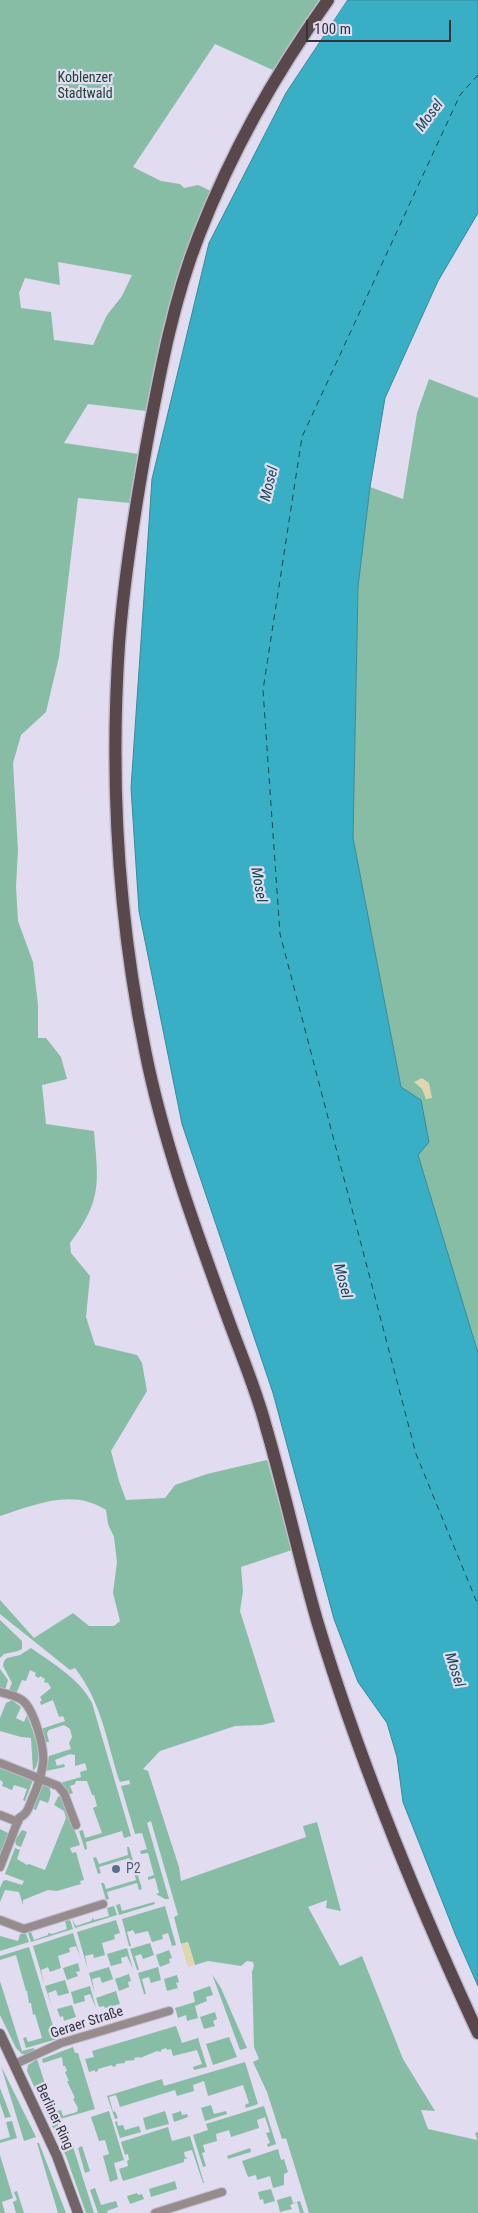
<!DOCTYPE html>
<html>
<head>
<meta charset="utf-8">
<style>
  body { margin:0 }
  #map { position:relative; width:478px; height:2213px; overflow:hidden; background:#e1dcf0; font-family:"Roboto Condensed",sans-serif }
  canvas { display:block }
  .scale { position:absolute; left:306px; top:20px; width:145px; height:22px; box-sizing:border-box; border:2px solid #34323a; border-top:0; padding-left:6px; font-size:15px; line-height:18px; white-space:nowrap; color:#34323a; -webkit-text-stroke:4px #e1dcf0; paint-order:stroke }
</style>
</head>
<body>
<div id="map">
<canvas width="478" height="2213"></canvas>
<div class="scale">100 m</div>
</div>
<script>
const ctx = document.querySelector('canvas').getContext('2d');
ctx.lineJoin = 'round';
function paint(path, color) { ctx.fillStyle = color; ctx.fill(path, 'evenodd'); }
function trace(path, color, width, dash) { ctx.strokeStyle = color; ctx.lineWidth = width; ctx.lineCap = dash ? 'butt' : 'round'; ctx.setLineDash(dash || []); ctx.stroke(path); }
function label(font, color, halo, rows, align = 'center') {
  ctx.font = font + ' "Roboto Condensed",sans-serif'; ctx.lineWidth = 4.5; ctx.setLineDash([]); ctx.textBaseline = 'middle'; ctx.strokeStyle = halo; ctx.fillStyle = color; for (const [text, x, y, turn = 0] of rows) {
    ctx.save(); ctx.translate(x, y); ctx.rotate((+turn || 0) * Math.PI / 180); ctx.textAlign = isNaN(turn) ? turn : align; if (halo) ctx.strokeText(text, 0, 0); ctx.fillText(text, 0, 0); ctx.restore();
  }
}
paint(new Path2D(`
  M0,0h322l-47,71 -60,-27 -82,123 28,14 19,3 4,4 14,-3 13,6c-34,69 -50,145 -65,220l-58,-7 -24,39 75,11 -9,49 -52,-5 -19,159 -13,55 -25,23 -8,28 5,87 -2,37 2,34 15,41 5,43v33h8l15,19 6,22 -25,6 4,39 48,7c4,51 9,68 -24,112l1,10 19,23 -4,41 9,28 42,10 5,8 5,28 -36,60 8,30 7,19 39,-2 10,-13 32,-11 60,-14 25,90 -51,17 2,24 -3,20 35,111 -13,3 -27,1 -75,25 -17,18 5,2 31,96 2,14 125,-44 -3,-11 14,-4 24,89 -15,-3 1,-8 -19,7 32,59 22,-10 41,103 32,52 -14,-1 7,19 49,11 -2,-7 3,-1v81h-169l-23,-75 -4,1 -15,-47 -14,-30 6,-3 -5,-12 -2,-75 2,-6 -1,-4 -6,-1 -6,5 -33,-5 -13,4 -7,-23 -7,2 -7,-27 4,-2 -27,-94 -4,2 22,76h-4l-9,-5 3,-1 -4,-15 -7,2v-3l6,-2 -6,-22 -7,1 -1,-3 7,-2 -5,-16 -7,1 -14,-48 9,-2 -1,-4 -9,2 -2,-5c-12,-40 -17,-75 -43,-109l-5,2 -70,-56v-14l34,38 39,-25 16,13h25l6,-5 -7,-28 4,-31 -3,-25 -6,-13 -2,-14c-34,-22 -71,-5 -106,6zM58,262l74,13 -10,21 -15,19 -14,30 -39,-5 -3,-28 -30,-4 -2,-15 6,-15 35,7z
  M429,379l49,19v955l-60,-198 3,-55 -20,-13 -48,-249 5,-251 12,-100 33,12 14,-86z
  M0,1620l22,21v8l-4,2 -14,3 -4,4z
  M31,1648c22,16 48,30 61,55l39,133 -7,2 -2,-7 -36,11 1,7 -2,1 -6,-19 4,-1 2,8 17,-5 -9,-25 4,-2 -3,-11h-2l-5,-14h-11l-1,3 -5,2 3,7 -5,2 -3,-8 -5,-4 21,-6 -1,-5 7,-2 -2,-7 -10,3v-11l-5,-1 -15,6 2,6 7,-2 1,3 -19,4 3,-15 22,-7 -2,-6 3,-6 -2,-8 -6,-4 -15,5 -2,3 2,9h-4l-4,-13 24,-8 -2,-5 -4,1 -6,-17 -12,5 -1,-3 2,-2 -2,-3 11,-9 -3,-5 -4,-1 1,-3 -5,-3 -1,2 -4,-2 1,-3 -6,-3 -4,11 -4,-1 -6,14 -7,-4 3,-7 -9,-17 1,-5 3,-3 13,-3z
  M0,1669l8,11 -3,10 -5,-2z
  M12,1700l9,7 -5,11 8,4 3,-7c5,15 19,43 6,56l-2,-33 -10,-1 -21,-6v-13l6,-15z
  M0,1767l33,13 -8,21 -2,-1 4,-11 -13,-4 -2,5 -10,-4 1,-4 -3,-2z
  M44,1784c9,3 7,12 4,19l-8,-3 -4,10 -5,-2 9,-23z
  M62,1795l18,50 -10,3 2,5 4,-1 8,28 -4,1 1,3 -24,7 -9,-1 -25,10v5l-4,-13 -14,-2 -5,12v-14l3,-7 3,-1 16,5 2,-4 -19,-7 10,-26 5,2 -3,9 10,6 2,-1 16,6 21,-52 -2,-7 -10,-6 4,-8z
  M0,1829l10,5 -10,26z
  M22,1830l5,2 -6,15 -5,-2 -1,-5z
  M127,1847h2l5,17h-2l-3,-6 -30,9 2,6 -3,1 -5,-16 3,-1 3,7 29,-9z
  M137,1872l5,17 -3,1 -2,-7 -30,9 2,7 -3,1 -5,-17h3l2,6 30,-9 -2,-7z
  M154,1902l1,2 -36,11 -3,-10 4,-1 2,7z
  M114,1906l3,9 -42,13 -3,-9 4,7 15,-5 2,-3 1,2 15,-4 -2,-8z
  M165,1906l11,39 -4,1 -4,-13 -6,2 1,4 -11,3 -4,-11 -13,3 -2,-4 -6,2 4,14h-2l-7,-27z
  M70,1920l3,9 -42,13 -3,-9 3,-1 3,8 14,-5v-2l4,1 15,-5 -2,-8z
  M116,1920l4,13 -6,2 1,4 -13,4 3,12 -11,3 -1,-4 -8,2 3,14 -11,-38z
  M73,1933l8,26 -5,-13 -7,2 1,4 -12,4 3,12 -11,4 -2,-5 -7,3 3,13 -11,-37z
  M20,1934h6l3,8 -29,9v-15l18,5z
  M150,1943l4,12 -11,4 -2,-5 -6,2 4,14h-2l-7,-21z
  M29,1947l28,92 -31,9 -3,-10 3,-1 2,5 14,-4 -7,-24 -2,1 -2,-12h-2l-2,-12h-1l-10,-36 -16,5v-4z
  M127,1948l6,21 -6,-13 -6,2 1,5 -11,3 -4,-12z
  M169,1950l3,8 -3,1 1,4 -10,4 -4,-12z
  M78,1963l2,8 -4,1 2,4 -11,4 -4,-12z
  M109,1967l4,12 -11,4 -2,-6 -8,2 3,15 -6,-21z
  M158,1967l3,13 -10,3 -2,-6 -7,2 4,15h-2l-6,-21z
  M129,1974l2,7 -3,1 1,5 -10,4 -4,-12z
  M212,1974l9,14 26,60 -7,2z
  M177,1975l2,7 -3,1 2,5 -11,3 -3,-12z
  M65,1980l4,13 -11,3 -2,-6 -8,3 4,14 -7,-21z
  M0,1981l22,70 12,-3 1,3 -6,3h-7l-6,-6 -16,-33z
  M90,1986l6,22 -6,-14 -6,2 1,5 -11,3 -3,-12z
  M210,1986l3,9 -7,2 1,4 -12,5 3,12 -11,3 -1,-6 -8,3 -3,-10 20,-6 -2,-10z
  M116,1991l4,13 -15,4 -1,-2 -5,1 -3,-9z
  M72,2005l4,12 -12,4 -1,-5 -3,1 -3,-8z
  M215,2012l2,7 -4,2 2,5 -11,3 -4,-12z
  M176,2026l6,17 16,-5 9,29 -13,3 -1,-3 9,-3 -5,-14 -24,6 -2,-7 -4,1 -1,-2 -5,2v2l-4,-1 -17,7 -1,-1 -5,1 1,2 -10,1v2l-9,1v2l-3,1 -1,-2 -14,4v2l-3,1v-2l-6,2 -4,-13 9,-2 -2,-6z
  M229,2037l8,20 -24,8 -7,-21z
  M73,2047l2,6h3l17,56 -35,10 -3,-8 4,-1 2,6 14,-4 1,-4 -5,-9 2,-1 -8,-17h2l-4,-9 2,-1 -2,-5h-2l-1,-9 -19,6 -1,-4z
  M37,2059l24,74 7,-2 26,82h-8l-20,-57 -39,-85 1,-6z
  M245,2062l13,42 -12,4 -1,-3 4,-2 -6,-18 -35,11 -4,-15 -11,4 1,6 -17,5 -2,-6 -55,17 -4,-12 -7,2 4,15 2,-1 3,7 -3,1 -8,-23 55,-17 2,7z
  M1,2066l35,71 -12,4z
  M0,2088l11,29 -6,1 -5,-15z
  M211,2105l3,9 12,-3 1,3 -22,7 -4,-13z
  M264,2106l12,38 -8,3 -1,-3 3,-1 -4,-10 4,-1 -5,-15 -8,3 2,8 -28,9 -2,-7 -13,4 1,7 -14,4 2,7 -3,1 4,13 -3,1 -10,-32 15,-5 -2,-6z
  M109,2111l15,49 -10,3 4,16 -8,3 -7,-26 6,-2 -4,-14 -6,1 -8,-24z
  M165,2111l4,13 -23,6 -3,-12z
  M181,2111l1,4 5,-1 1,3 -14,5 -2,-8z
  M12,2121l5,17 -17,5v-3l10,-3 -4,-15z
  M117,2121l1,5 5,-1 2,5 14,-4 2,6 -21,6 -5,-16z
  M168,2127l4,14 18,-5 14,47h-1l-11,-33 -8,2 1,5 3,1 -4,1v3l-61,19 -4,-12 9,-3 -1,-5 2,-1 -1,-6 -3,1 -4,-13z
  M37,2143h2l27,70h-8z
  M82,2146l8,25 -5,2 -7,-25z
  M250,2148l1,4 -23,7 -1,-3z
  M278,2149l3,11 3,-1 4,13 -4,2v11l-11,3 -3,-12 -13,4 -1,-5 -8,2 -6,-16z
  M0,2155l13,43 -11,4 3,11h-5z
  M175,2181l2,8 -26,8 -2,-8z
  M95,2188l6,17 15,-4 2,6 -11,4 1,2h-10l-8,-23z
  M271,2189l4,12 -11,3 -1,-5 -3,1 -2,-8z
  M17,2191l7,22h-8l-3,-11 4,-2 -3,-8z
  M137,2193l1,2 4,-1 2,5 -14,5 -3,-8z
  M291,2196l2,7 7,-2 4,12h-4l-3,-11 -7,3 2,4 -12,3 -3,-12z`), '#87bda4');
paint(new Path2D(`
  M422,1078l7,5 3,15 -6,1 -4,-10 -8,-7z
  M188,1942l7,23 -7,2 -7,-23z`), '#dfd6b1');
const water = new Path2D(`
  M348,0h130v213l-40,68 -53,117 -15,89 -12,100 -5,251 48,249 20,13 8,42 -11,13 60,198v633l-22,-50 -53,-134 -6,-45 -10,-34 -29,-41 -24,-63 -61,-226 -91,-269 -43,-213 -8,-123 21,-309 57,-236 77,-150z`);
paint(water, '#38afc4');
trace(water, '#378a9b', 1);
trace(new Path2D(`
  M478,75l-18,20 -158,342 -39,253 17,244 136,520 62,151`), '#164852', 1, [6, 5]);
const street = new Path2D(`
  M0,1692c7,2 16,4 22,8 12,9 23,48 21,64 -2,12 -5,22 -10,33 -4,9 -5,17 -14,21l-19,49
  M0,1763l58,23 6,7 12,32
  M0,1815l18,7
  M0,1920l24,9 79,-25
  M15,2064l46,-21 108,-32
  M155,2213l67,-21`);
const secondary = new Path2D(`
  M0,2034l57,122 21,57`);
const primary = new Path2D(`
  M328,0c-51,71 -97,153 -129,235 -26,66 -39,137 -52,207 -12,67 -23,134 -28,202 -9,135 -1,273 26,406 18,91 50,178 82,266 13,36 29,73 39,111 19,65 33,132 52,197 42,139 99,277 160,409`);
trace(street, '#bebacc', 10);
trace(secondary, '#bebacc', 12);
trace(primary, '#bebacc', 15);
trace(street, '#968b8d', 8);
trace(secondary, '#726466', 10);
trace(primary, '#59484b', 12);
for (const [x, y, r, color] of [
  [116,1869,5,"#5c6f8a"]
]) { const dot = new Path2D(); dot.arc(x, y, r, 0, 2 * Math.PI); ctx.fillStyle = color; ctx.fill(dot); trace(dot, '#e1dcf0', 2); }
label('14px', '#1c4535', '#e1dcf0', [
  ["Koblenzer",85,78],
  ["Stadtwald",85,94]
]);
label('14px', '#4e5e75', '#e1dcf0', [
  ["P2",126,1869]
], 'left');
label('14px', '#34323a', '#e1dcf0', [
  ["Geraer Straße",87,2023,-18],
  ["Berliner Ring",54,2117,65]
]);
label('italic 15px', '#164852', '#e1dcf0', [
  ["Mosel",430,116,-53],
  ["Mosel",270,484,-76],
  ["Mosel",258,885,80],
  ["Mosel",342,1281,76],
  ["Mosel",454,1670,72]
]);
</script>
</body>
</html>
